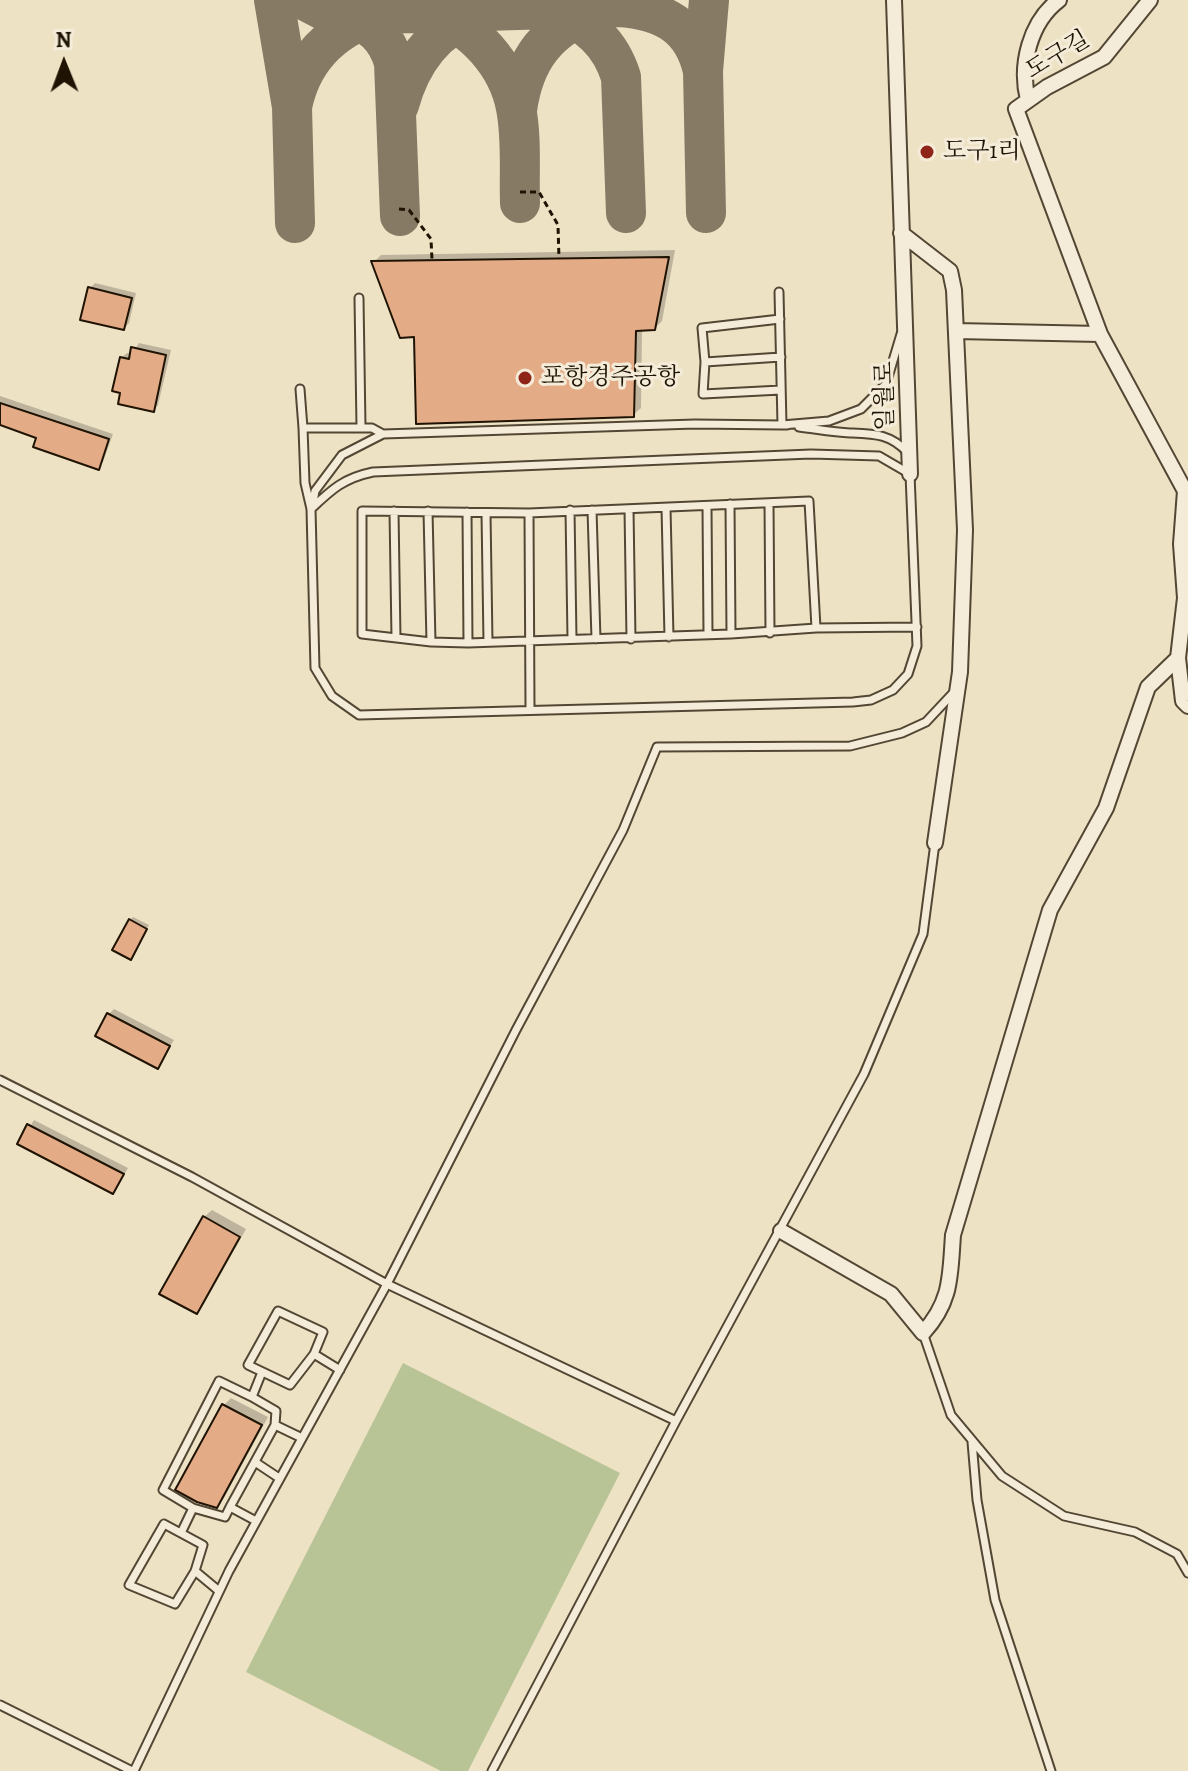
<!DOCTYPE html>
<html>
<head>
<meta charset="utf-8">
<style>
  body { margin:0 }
  #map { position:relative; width:1188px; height:1771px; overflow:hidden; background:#eee2c5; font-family:Alegreya,serif }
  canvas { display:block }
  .north { position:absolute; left:24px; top:24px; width:80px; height:80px; -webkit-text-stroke:6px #f4ecd9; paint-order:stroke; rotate:359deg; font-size:22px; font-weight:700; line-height:32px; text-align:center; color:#1f1303 }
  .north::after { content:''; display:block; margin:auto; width:28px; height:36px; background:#1f1303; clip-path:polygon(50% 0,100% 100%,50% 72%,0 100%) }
</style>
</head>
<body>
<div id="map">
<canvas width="1188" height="1771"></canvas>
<div class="north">N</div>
</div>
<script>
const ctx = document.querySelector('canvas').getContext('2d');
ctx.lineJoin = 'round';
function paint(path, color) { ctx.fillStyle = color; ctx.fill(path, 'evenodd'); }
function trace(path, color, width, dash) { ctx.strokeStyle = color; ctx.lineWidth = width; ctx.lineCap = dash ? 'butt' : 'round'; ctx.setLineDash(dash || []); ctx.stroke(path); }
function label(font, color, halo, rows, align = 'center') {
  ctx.font = font + ' Alegreya,"Noto Serif KR",serif'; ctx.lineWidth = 6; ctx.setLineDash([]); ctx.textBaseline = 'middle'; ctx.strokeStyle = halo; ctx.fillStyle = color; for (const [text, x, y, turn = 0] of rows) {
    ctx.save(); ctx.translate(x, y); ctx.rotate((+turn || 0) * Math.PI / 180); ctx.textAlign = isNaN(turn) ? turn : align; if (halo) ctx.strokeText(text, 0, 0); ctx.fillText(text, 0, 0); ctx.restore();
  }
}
paint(new Path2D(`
  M403,1363l217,110 -152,298h-27l-195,-99z`), '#b8c396');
paint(new Path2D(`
  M675,250l-13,71 -8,8h-12l-1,79 -8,7 -217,-80 -42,-73 7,-7z
  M95,283l41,10 -7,30 -5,5 -34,-40z
  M139,343l32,7 -13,55 -5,5 -32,-52 6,-5 5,1z
  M0,396l113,38 -10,28 -5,5 -60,-30 -38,-14z
  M133,917l16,8 -16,29 -3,-34z
  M114,1009l60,31 -16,26 -50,-51z
  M34,1120l94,48 -10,18 -5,5 -93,-48z
  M212,1210l34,19 -42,75 -7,8 7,-95z
  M231,1398l37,19 -44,81 -8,8 -38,-17 46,-84z`), '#0003');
trace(new Path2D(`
  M274,0l18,107 3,116
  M304,0l21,11 22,4 274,-8 32,-7
  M621,7c43,4 72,19 82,64l3,142
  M555,9c33,15 55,33 66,68l5,136
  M432,12c41,14 76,53 84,96 6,30 3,64 4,95
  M347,15c24,9 40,22 47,48l6,153
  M703,71l6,-71
  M399,105c12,-44 36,-76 79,-93
  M292,107c9,-46 39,-77 83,-92
  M517,110c7,-52 31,-81 79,-101`), '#867a64', 40);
const building = new Path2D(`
  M669,257l-14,73 -19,1 -2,86 -218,7 -2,-87 -14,1 -29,-77z
  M88,287l44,11 -8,32 -44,-10z
  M131,347l35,8 -12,57 -36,-8 2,-11 -8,-2 8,-34 9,2z
  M0,403l109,36 -10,31 -66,-23 3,-9 -36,-13z
  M129,919l18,10 -16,31 -19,-10z
  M107,1013l63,33 -12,23 -63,-33z
  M27,1124l97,50 -11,20 -96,-50z
  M203,1216l37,21 -43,77 -38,-20z
  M222,1404l40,21 -45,83 -20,-6 -22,-12z`);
paint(building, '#e4ab87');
trace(building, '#1f1303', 2);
const lane = new Path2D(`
  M779,292l3,133h5
  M359,298l2,129
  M780,319l-78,9 3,34 -2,32 78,-4
  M705,362l76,-5
  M300,389l3,39
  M799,427c17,2 34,5 51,6 25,1 41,1 58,20
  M809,501l7,127 -85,6 -263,9 -37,-1 -69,-8v-123l167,2z
  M769,503l1,130
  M730,504l1,130
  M312,507l3,-16 27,-36 41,-21 312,-10 87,1 47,-4 32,-12 25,-25 15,-50
  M707,507l1,127
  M666,508l3,129
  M311,509c21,-20 33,-31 62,-37l438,-18 68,2 31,18 7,172 -9,28 -15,16 -22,10 -18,2 -494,13 -27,-19 -17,-28 -4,-159 -6,-26 -2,-55h69l11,6
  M629,509l2,130
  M570,510l2,129
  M592,510l4,129
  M394,511l2,127
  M428,511l3,131
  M467,512l1,131
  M486,513l2,129
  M529,513l1,196
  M816,628l101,-1
  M0,1080l192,97 195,107 289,137
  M278,1311l45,21 -9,22 -24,31 -42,-20z
  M923,1333l28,82 51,61 62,40 71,16 42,22 11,19
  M314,1354l26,16
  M262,1372l-10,25 24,14 -1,14
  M972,1442l5,58 18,100 56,171
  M255,1462l24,16
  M193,1508l-30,-18 56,-109 33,16
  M256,1521l-26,-14 45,-82 27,13
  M164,1524l39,21 -8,26 -20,33 -46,-19z
  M181,1533l12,-25 32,9 5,-10
  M195,1571l24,20
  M0,1705l132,66
  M134,1771l95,-200 158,-287 129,-254 107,-200 34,-83 193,-1 52,-13 24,-11 30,-32
  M492,1771l184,-350 188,-347 59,-140 12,-91`);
const street = new Path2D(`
  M894,0l16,474
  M1028,100c-9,-35 2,-78 31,-100
  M901,233l49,38 4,19 11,240 -5,142 -25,171
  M956,331l144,3 -84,-225 31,-22 57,-30 46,-57
  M1100,334l85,157 -4,53 4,54 -7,60 5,43 5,5
  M781,1231l110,63 32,39c29,-32 27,-57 30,-98l97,-325 56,-102 42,-121 30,-29`);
trace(lane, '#534734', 11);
trace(street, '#534734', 18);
trace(new Path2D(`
  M520,192h19l19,33 1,34
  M399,209l10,1 22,29 1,21`), '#1f1303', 3, [6, 4]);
trace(lane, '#f4ecd9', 7);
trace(street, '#f4ecd9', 14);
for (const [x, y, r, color] of [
  [927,152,8,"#8f2418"],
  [525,378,8,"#8f2418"]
]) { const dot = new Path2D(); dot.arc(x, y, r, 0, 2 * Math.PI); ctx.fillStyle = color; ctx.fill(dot); trace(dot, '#f4ecd9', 3); }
label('24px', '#1f1303', '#f4ecd9', [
  ["도구길",1058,56,-31],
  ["일월로",886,396,-91]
]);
label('24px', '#1f1303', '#f4ecd9', [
  ["도구1리",943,152],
  ["포항경주공항",541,378]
], 'left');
</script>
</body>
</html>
